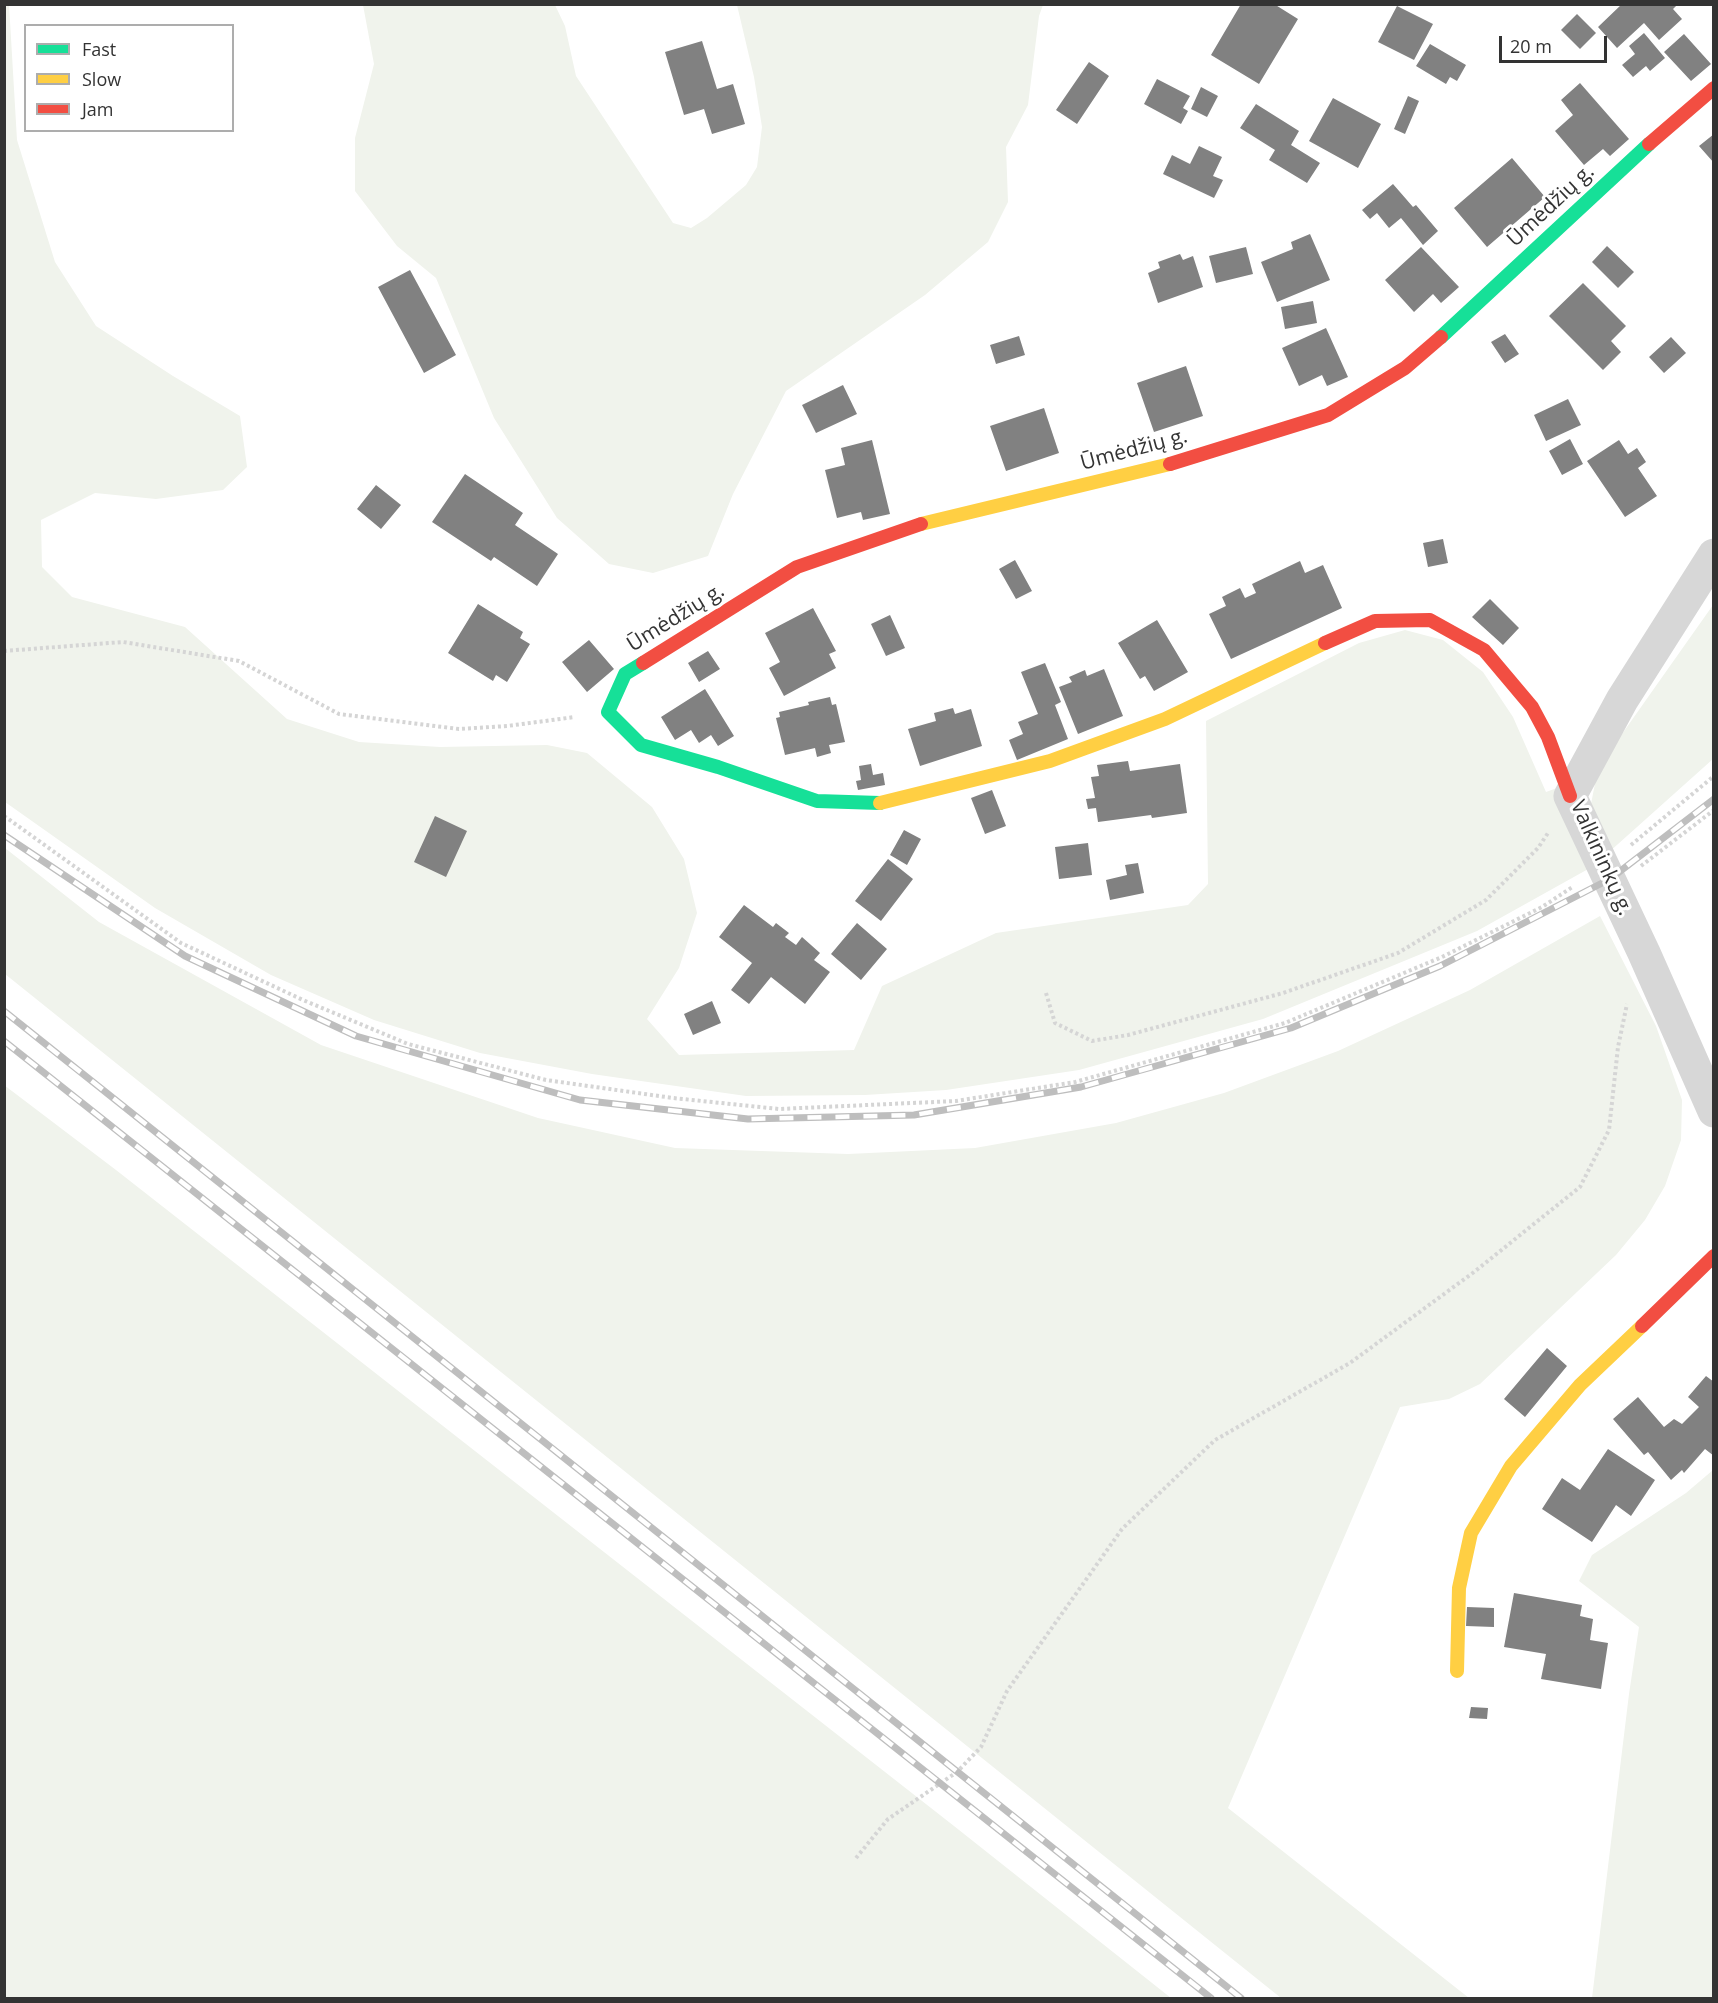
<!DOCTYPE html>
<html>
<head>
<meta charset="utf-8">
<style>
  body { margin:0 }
  #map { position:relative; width:1718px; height:2003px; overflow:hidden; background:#fff; font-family:"Open Sans",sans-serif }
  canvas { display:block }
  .frame { position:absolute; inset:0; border:6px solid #333; pointer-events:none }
  .legend { position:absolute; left:24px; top:24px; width:210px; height:108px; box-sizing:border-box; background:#fff; border:2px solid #adadad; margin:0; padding:8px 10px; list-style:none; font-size:18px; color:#333 }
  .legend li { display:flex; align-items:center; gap:12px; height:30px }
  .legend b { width:30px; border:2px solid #adadad }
  .scale { position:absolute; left:1499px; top:36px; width:108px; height:27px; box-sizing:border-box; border:3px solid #333; border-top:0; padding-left:8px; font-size:18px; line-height:21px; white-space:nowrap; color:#333; -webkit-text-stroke:4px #fff; paint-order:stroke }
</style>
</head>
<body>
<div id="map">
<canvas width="1718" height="2003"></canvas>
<div class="frame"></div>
<ul class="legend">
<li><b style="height:8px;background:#16e098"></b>Fast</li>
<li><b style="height:8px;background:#ffcf43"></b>Slow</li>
<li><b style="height:8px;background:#f24e42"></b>Jam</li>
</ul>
<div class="scale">20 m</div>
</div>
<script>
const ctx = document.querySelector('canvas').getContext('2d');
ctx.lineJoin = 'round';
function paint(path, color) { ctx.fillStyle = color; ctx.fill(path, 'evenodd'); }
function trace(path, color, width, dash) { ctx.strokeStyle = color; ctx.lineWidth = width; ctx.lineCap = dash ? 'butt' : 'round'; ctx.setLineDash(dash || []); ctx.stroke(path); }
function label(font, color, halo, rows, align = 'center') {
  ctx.font = font + ' "Open Sans",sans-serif'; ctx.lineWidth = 6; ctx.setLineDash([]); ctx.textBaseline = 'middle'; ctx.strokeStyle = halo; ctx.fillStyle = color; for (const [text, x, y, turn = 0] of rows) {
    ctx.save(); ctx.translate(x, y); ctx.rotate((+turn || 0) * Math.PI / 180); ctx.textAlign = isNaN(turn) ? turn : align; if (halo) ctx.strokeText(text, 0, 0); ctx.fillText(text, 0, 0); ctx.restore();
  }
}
paint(new Path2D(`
  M9,4l8,136 38,122 41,64 77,50 67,40 7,51 -24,23 -67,9 -61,-6 -54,27 1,47 30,30 113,30 102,92 72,23 81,5 107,-2 40,8 65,54 32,52 13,54 -18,55 -32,51 32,36 175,-5 28,-64 114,-53 192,-28 20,-21 -2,-163 153,-78 46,-13 38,10 40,32 30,45 33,75 11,-4 33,80 -113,63 -214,88 -184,51 -133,20 -81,5 -119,1 -154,-22 -112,-21 -106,-33 -103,-45 -116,-67 -150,-106 -1,-797z
  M363,5h192l10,21 11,50 97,147 18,5 16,-10 39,-33 11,-18 5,-40 -8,-50 -17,-72h306l-4,11 -11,89 -22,42 2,55 -20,40 -63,53 -139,96 -53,103 -25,62 -55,17 -44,-9 -52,-46 -63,-100 -58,-140 -39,-32 -42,-55v-53l19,-74z
  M1713,605v154l-105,94 -17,-49 7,-36z
  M5,848l94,74 222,123 217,73 137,30 173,6 127,-6 141,-25 108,-30 114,-42 132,-61 130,-74 56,110 26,74 -1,40 -16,46 -20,34 -29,35 -136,129 -31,15 -49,8 -172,401 241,190h-188l-1276,-1024z
  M4,1085l112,85 838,656 217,172h-1166z
  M1713,1470v528h-121l37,-304 10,-67 -60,-46 13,-26 94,-62z`), '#f0f3ec');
paint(new Path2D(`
  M1241,4h33l24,15 -39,65 -48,-29z
  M1622,4h56l-5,5 9,10 -23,21 -15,-17 -27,25 -19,-21z
  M1397,6l36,18 -19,36 -36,-18z
  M1577,14l19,19 -16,16 -19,-19z
  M1644,33l21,25 -15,13 -4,-5 -13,11 -11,-12 13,-11 -6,-8z
  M1684,34l27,30 -20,17 -27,-29z
  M702,41l15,48 16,-5 12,40 -33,10 -8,-25 -20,6 -19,-63z
  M1430,44l36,21 -9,16 -7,-4 -4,7 -30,-18z
  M1089,62l20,14 -32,48 -21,-14z
  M1157,79l33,17 -7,12 5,3 -7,13 -37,-20z
  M1580,83l49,56 -19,17 -7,-7 -19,16 -29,-34 18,-16 -12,-15z
  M1201,87l17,9 -11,21 -16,-8z
  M1408,96l11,5 -14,33 -11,-5z
  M1333,98l48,26 -23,44 -49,-27z
  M1256,104l43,27 -8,14 29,18 -13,20 -38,-23 6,-10 -35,-22z
  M1714,134v29l-15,-17z
  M1199,146l23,11 -9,19 10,4 -9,18 -51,-24 9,-19 18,9z
  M1512,158l33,39 -58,50 -33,-39z
  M1393,184l20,23 3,-2 22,26 -15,14 -22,-27 -12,10 -12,-15 -7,6 -8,-9z
  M1310,234l20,46 -53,22 -16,-40 32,-13 -2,-7z
  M1607,246l27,26 -16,16 -26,-26z
  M1246,247l7,27 -37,9 -7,-27z
  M1421,247l38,40 -18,16 -8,-9 -19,18 -29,-32z
  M1180,254l3,6 10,-4 10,31 -45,16 -10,-30 12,-5 -2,-6z
  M410,270l46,85 -32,18 -46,-86z
  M1583,283l43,43 -15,15 10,11 -18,18 -54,-54z
  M1313,301l4,22 -32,6 -4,-22z
  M1326,328l22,49 -21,9 -5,-11 -23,11 -17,-38z
  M1505,334l14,20 -14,9 -14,-21z
  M1019,336l6,19 -29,9 -6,-19z
  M1671,337l15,16 -22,20 -15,-16z
  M1186,366l17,50 -49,16 -17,-49z
  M843,385l14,29 -41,19 -14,-28z
  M1568,399l13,26 -35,16 -12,-26z
  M1044,408l15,45 -53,18 -16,-45z
  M1570,439l13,25 -21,11 -13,-24z
  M872,440l18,74 -27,6 -2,-8 -24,6 -12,-48 20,-5 -4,-17z
  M1619,440l9,14 9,-6 9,14 -8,6 19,28 -32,21 -38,-56z
  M465,474l58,39 -8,12 43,29 -21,32 -43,-29 -3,4 -59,-39z
  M376,485l25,20 -20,24 -24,-20z
  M1443,539l5,24 -20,4 -5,-24z
  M1015,560l17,31 -16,8 -17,-30z
  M1300,561l5,12 18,-8 19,43 -111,51 -22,-45 17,-8 -4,-9 18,-9 5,10 11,-5 -4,-9z
  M1490,599l29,29 -16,17 -31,-28z
  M478,604l45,28 -3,6 10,6 -23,38 -11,-7 -3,6 -45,-28z
  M813,608l23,43 -7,3 7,14 -52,28 -15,-28 11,-6 -15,-29z
  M890,615l15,33 -19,8 -15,-32z
  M1157,620l31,52 -34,19 -9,-15 -5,3 -22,-36z
  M589,640l25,29 -27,23 -25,-30z
  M708,651l12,18 -21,13 -11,-19z
  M1045,663l16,39 -6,3 13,34 -51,21 -8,-20 14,-6 -5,-12 20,-8 -17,-42z
  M1104,669l19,47 -45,18 -19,-47 13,-5 -3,-5 16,-7 2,6z
  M705,689l29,47 -16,10 -7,-11 -12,8 -8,-13 -16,10 -14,-23z
  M830,697l2,8 4,-1 9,38 -16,3 2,8 -14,4 -2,-9 -30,7 -9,-37 4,-1 -1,-5 30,-7 -1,-3z
  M953,708l2,6 16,-5 11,37 -62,20 -12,-37 28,-8 -2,-8z
  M1128,761l2,10 50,-7 7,49 -35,5 -1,-3 -53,7 -2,-14 -8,1 -2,-10 9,-1 -4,-21 8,-1 -2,-11z
  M871,764l2,11 10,-2 2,12 -27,5 -2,-9 5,-1 -2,-14z
  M992,790l14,36 -21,8 -14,-36z
  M435,816l32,15 -21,46 -32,-15z
  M904,830l17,9 -14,26 -17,-10z
  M1088,843l4,32 -33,4 -4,-32z
  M888,859l25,20 -32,42 -26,-20z
  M1138,863l6,30 -34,7 -4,-20 21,-5 -2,-10z
  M744,905l29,22 3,-4 13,10 -4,4 11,8 6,-8 18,16 -6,7 16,12 -25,32 -34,-27 -22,27 -18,-14 21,-27 -33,-26z
  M857,923l30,26 -26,31 -30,-26z
  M712,1001l9,22 -28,12 -9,-21z
  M1547,1348l20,18 -42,51 -21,-18z
  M1706,1376l8,6v74l-9,-7 -21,24 -2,-3 -11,10 -23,-28 -4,3 -31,-36 25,-22 26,30 10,-8 8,5 17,-17 -11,-10z
  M1608,1449l47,31 -24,36 -15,-11 -24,37 -50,-33 20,-31 18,12z
  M1514,1593l68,12 -2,11 13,3 -3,21 18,3 -7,46 -60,-10 5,-25 -42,-7z
  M1467,1607l27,1v19l-28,-1z
  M1471,1707l17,1 -1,11 -18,-1z`), '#818181');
trace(new Path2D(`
  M4,651l119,-9 116,19 100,53 120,15 48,-3 68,-9
  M4,816l177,127 122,57 105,44 138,36 127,18 106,11 177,-8 119,-19 210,-59 157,-66 100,-50 32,-21
  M1631,845l83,-69
  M1641,866l73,-56
  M1046,993l9,30 37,18 36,-6 155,-42 115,-40 88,-53 52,-52 10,-15
  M856,1858l32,-39 69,-47 24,-25 26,-56 115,-162 93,-89 135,-77 124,-91 106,-85 29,-57 9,-83 9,-43`), '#d5d5d5', 4, [3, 3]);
trace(new Path2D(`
  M1714,555l-92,145 -52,96 74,157 70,158`), '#d7d7d7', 33);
trace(new Path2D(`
  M1441,337l208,-193
  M643,663l-18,11 -17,38 33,33 77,22 99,34 63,2`), '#16e098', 14);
trace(new Path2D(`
  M921,524l249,-60
  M880,803l170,-42 115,-42 160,-76
  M1457,1671l2,-83 12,-55 40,-67 69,-81 62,-59`), '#ffcf43', 14);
trace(new Path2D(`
  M1649,144l65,-56
  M1170,464l158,-49 77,-47 36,-31
  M1325,643l50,-22 55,-1 54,30 48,57 16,30 22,59
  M643,663l154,-96 124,-43
  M1642,1326l72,-70`), '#f24e42', 14);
const rail = new Path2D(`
  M4,835l181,121 171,80 224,64 168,19 166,-4 167,-28 210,-59 149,-62 170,-87 104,-80
  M4,1011l1237,987
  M4,1041l1207,957`);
trace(rail, '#bebebe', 7);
trace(rail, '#fff', 4.5, [14]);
label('21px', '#333', '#fff', [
  ["Ūmėdžių g.",1551,206,-43],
  ["Ūmėdžių g.",1134,450,-15],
  ["Ūmėdžių g.",676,618,-32],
  ["Valkininkų g.",1601,858,66]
]);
</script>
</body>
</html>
